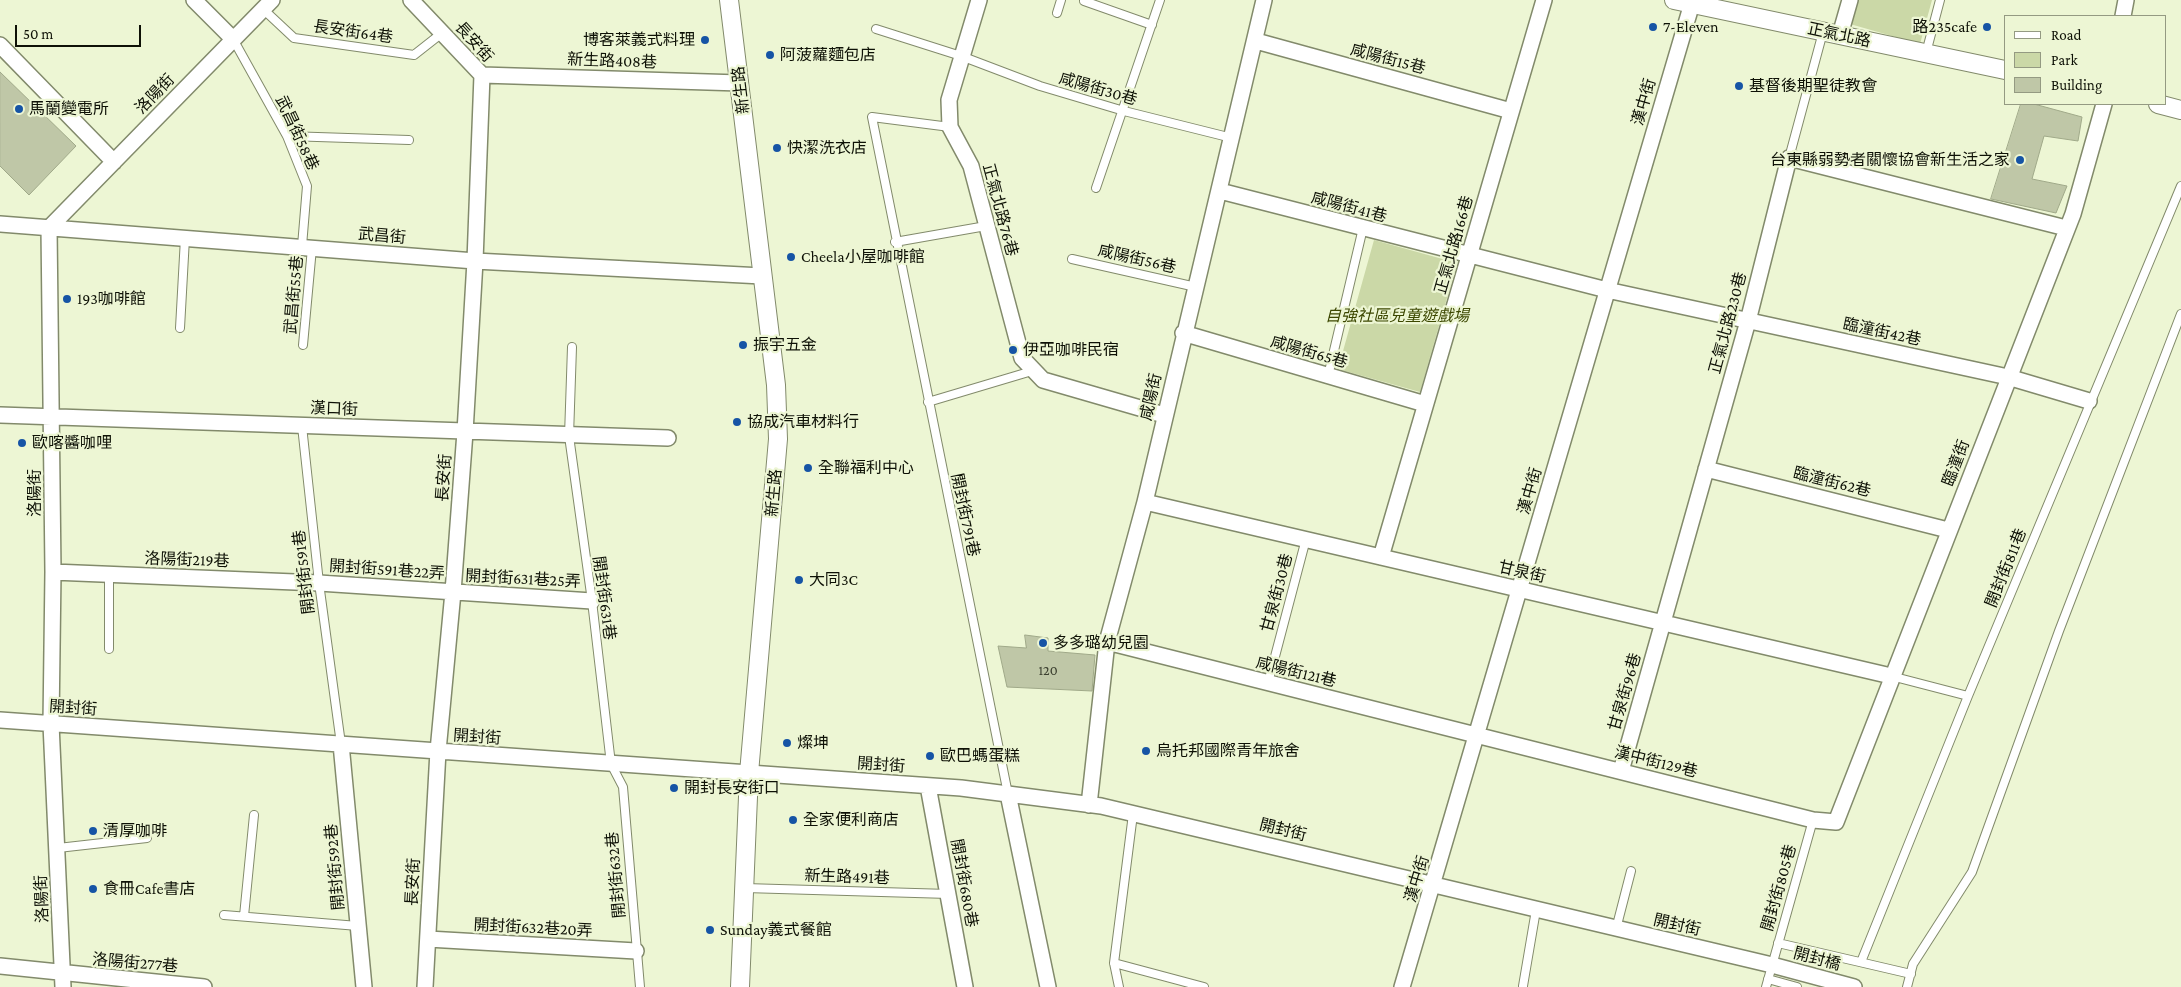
<!DOCTYPE html>
<html>
<head>
<meta charset="utf-8">
<style>
  body { margin:0 }
  #map { position:relative; width:2181px; height:987px; overflow:hidden; background:#edf6d4; font-family:"Crimson Pro",serif }
  canvas { display:block }
  .legend { position:absolute; left:2004px; top:15px; width:162px; height:90px; box-sizing:border-box; background:#edf6d4; border:1px solid #949a82; margin:0; padding:6px 9px; list-style:none; font-size:15px; color:#0e1106 }
  .legend li { display:flex; align-items:center; gap:10px; height:25px }
  .legend b { width:25px; border:1px solid #949a82 }
  .scale { position:absolute; left:15px; top:25px; width:126px; height:22px; box-sizing:border-box; border:2px solid #0e1106; border-top:0; padding-left:6px; font-size:15px; line-height:18px; white-space:nowrap; color:#0e1106; -webkit-text-stroke:4px #edf6d4; paint-order:stroke }
</style>
</head>
<body>
<div id="map">
<canvas width="2181" height="987"></canvas>
<ul class="legend">
<li><b style="height:6px;background:#fff"></b>Road</li>
<li><b style="height:14px;background:#cbd8a7"></b>Park</li>
<li><b style="height:14px;background:#bfc7a7"></b>Building</li>
</ul>
<div class="scale">50 m</div>
</div>
<script>
const ctx = document.querySelector('canvas').getContext('2d');
ctx.lineJoin = 'round';
function paint(path, color) { ctx.fillStyle = color; ctx.fill(path, 'evenodd'); }
function trace(path, color, width, dash) { ctx.strokeStyle = color; ctx.lineWidth = width; ctx.lineCap = dash ? 'butt' : 'round'; ctx.setLineDash(dash || []); ctx.stroke(path); }
function label(font, color, halo, rows, align = 'center') {
  ctx.font = font + ' "Crimson Pro","Noto Sans TC",serif'; ctx.lineWidth = 4.5; ctx.setLineDash([]); ctx.textBaseline = 'middle'; ctx.strokeStyle = halo; ctx.fillStyle = color; for (const [text, x, y, turn = 0] of rows) {
    ctx.save(); ctx.translate(x, y); ctx.rotate((+turn || 0) * Math.PI / 180); ctx.textAlign = isNaN(turn) ? turn : align; if (halo) ctx.strokeText(text, 0, 0); ctx.fillText(text, 0, 0); ctx.restore();
  }
}
paint(new Path2D(`
  M1857,0h75l-12,44 -70,-20z
  M1374,240l83,23 -37,129 -82,-23z`), '#cbd8a7');
const building = new Path2D(`
  M0,72l76,74 -47,49 -29,-29z
  M2021,104h13l48,13 -4,24 -34,-5 -12,43 35,7 -11,27 -65,-14z
  M1025,635l23,3v13l47,4 -3,36 -85,-4 -9,-41 28,2z`);
paint(building, '#bfc7a7');
trace(building, '#a0a989', 1);
const service = new Path2D(`
  M1084,1l68,24
  M263,9l31,29 120,17 28,-22
  M1057,13l4,-13
  M876,29l85,27 79,30 84,25 108,27
  M233,39l54,97 20,50 -5,60
  M1926,53l14,-53
  M950,127l-78,-10 136,677
  M287,136l122,4
  M1789,158l34,-126
  M1096,188l64,-188
  M895,242l91,-16
  M1072,259l124,28
  M180,328l5,-90
  M303,345l9,-97
  M572,347l-3,89 23,165 19,163 12,23 17,200
  M1328,376l35,-148
  M928,402l104,-31
  M302,426l17,157 22,161
  M109,649v-74
  M1891,676l77,20
  M1268,683l38,-144
  M58,848l89,-10
  M745,888l204,6
  M224,915l134,11
  M244,916l10,-101
  M1616,929l15,-58
  M1778,943l133,31
  M1861,962l107,-266 213,-510
  M1114,963l90,24
  M1768,979l29,8
  M1523,986l13,-76
  M1119,987l-5,-24 19,-149
  M1766,987l47,-167
  M1907,987l6,-23 59,-92 87,-241 122,-317`);
const minor = new Path2D(`
  M194,0l39,39
  M411,0l71,75 -7,186 -10,171 -12,160 -15,159 -13,236
  M979,0l-30,100 1,27 21,39 51,192 21,22 121,35
  M2123,16l3,-16
  M1840,35l10,-35
  M1256,41l255,70
  M0,45l114,117
  M482,75l258,8
  M1220,191l387,99 401,87 81,24
  M0,224l475,37 287,15
  M1183,333l242,71
  M0,415l668,23
  M1706,469l242,61
  M1145,502l746,174
  M1381,557l163,-557
  M53,572l266,11 273,18
  M1107,642l706,178 23,2 237,-608 31,-110
  M0,720l961,68 140,18 671,159 82,22
  M341,744l23,243
  M1621,771l127,-450 41,-163 277,70
  M928,786l37,201
  M1008,794l40,193
  M1089,805l18,-163 38,-140 119,-502
  M428,939l208,12
  M0,966l204,21
  M63,987l-12,-263 2,-152 -4,-344 223,-228
  M1402,987l291,-987`);
const tertiary = new Path2D(`
  M729,0l47,385 2,54 -29,334 -9,214
  M1674,0l331,70
  M2158,104l23,6`);
trace(service, '#828a6b', 10);
trace(minor, '#828a6b', 18);
trace(tertiary, '#828a6b', 20);
trace(service, '#fff', 8);
trace(minor, '#fff', 15);
trace(tertiary, '#fff', 18);
for (const [x, y, r, color] of [
  [1653,27,5,"#1654a5"],
  [1987,27,5,"#1654a5"],
  [705,40,5,"#1654a5"],
  [770,55,5,"#1654a5"],
  [1739,86,5,"#1654a5"],
  [19,109,5,"#1654a5"],
  [777,148,5,"#1654a5"],
  [2020,160,5,"#1654a5"],
  [791,257,5,"#1654a5"],
  [67,299,5,"#1654a5"],
  [743,345,5,"#1654a5"],
  [1013,350,5,"#1654a5"],
  [737,422,5,"#1654a5"],
  [22,443,5,"#1654a5"],
  [808,468,5,"#1654a5"],
  [799,580,5,"#1654a5"],
  [1043,643,5,"#1654a5"],
  [787,743,5,"#1654a5"],
  [1146,751,5,"#1654a5"],
  [930,756,5,"#1654a5"],
  [674,788,5,"#1654a5"],
  [793,820,5,"#1654a5"],
  [93,831,5,"#1654a5"],
  [93,889,5,"#1654a5"],
  [710,930,5,"#1654a5"]
]) { const dot = new Path2D(); dot.arc(x, y, r, 0, 2 * Math.PI); ctx.fillStyle = color; ctx.fill(dot); trace(dot, '#edf6d4', 2); }
label('14px', '#3a3e2e', null, [
  ["120",1048,671]
]);
label('16px', '#0e1106', '#edf6d4', [
  ["7-Eleven",1663,27],
  ["路235cafe",1977,27,"right"],
  ["博客萊義式料理",695,40,"right"],
  ["阿菠蘿麵包店",780,55],
  ["基督後期聖徒教會",1749,86],
  ["馬蘭變電所",29,109],
  ["快潔洗衣店",787,148],
  ["台東縣弱勢者關懷協會新生活之家",2010,160,"right"],
  ["Cheela小屋咖啡館",801,257],
  ["193咖啡館",77,299],
  ["振宇五金",753,345],
  ["伊亞咖啡民宿",1023,350],
  ["協成汽車材料行",747,422],
  ["歐喀醬咖哩",32,443],
  ["全聯福利中心",818,468],
  ["大同3C",809,580],
  ["多多璐幼兒園",1053,643],
  ["燦坤",797,743],
  ["烏托邦國際青年旅舍",1156,751],
  ["歐巴螞蛋糕",940,756],
  ["開封長安街口",684,788],
  ["全家便利商店",803,820],
  ["清厚咖啡",103,831],
  ["食冊Cafe書店",103,889],
  ["Sunday義式餐館",720,930]
], 'left');
label('16px', '#0e1106', '#edf6d4', [
  ["長安街64巷",353,32,8],
  ["正氣北路",1839,35,12],
  ["長安街",474,42,48],
  ["咸陽街15巷",1388,59,15],
  ["新生路408巷",612,61,2],
  ["咸陽街30巷",1098,89,16],
  ["新生路",741,90,-97],
  ["洛陽街",155,94,-46],
  ["漢中街",1644,102,-74],
  ["武昌街58巷",297,133,65],
  ["咸陽街41巷",1349,207,15],
  ["正氣北路76巷",1000,210,75],
  ["武昌街",382,236,5],
  ["正氣北路166巷",1454,245,-74],
  ["咸陽街56巷",1137,259,13],
  ["武昌街55巷",294,295,-85],
  ["正氣北路230巷",1728,323,-75],
  ["臨潼街42巷",1882,332,12],
  ["咸陽街65巷",1309,352,16],
  ["咸陽街",1151,397,-77],
  ["漢口街",334,409,2],
  ["臨潼街",1956,463,-69],
  ["長安街",444,478,-86],
  ["臨潼街62巷",1832,482,14],
  ["漢中街",1530,491,-74],
  ["洛陽街",35,493,-90],
  ["新生路",774,493,-85],
  ["開封街791巷",965,515,78],
  ["洛陽街219巷",187,560,2],
  ["開封街811巷",2006,568,-68],
  ["開封街591巷22弄",387,570,4],
  ["開封街591巷",304,572,-97],
  ["甘泉街",1522,572,13],
  ["開封街631巷25弄",523,579,3],
  ["甘泉街30巷",1277,593,-75],
  ["開封街631巷",604,598,82],
  ["咸陽街121巷",1296,672,14],
  ["甘泉街96巷",1625,692,-74],
  ["開封街",73,708,4],
  ["開封街",477,737,4],
  ["漢中街129巷",1656,762,14],
  ["開封街",881,765,4],
  ["開封街",1283,830,14],
  ["開封街592巷",335,867,-95],
  ["開封街632巷",616,875,-95],
  ["新生路491巷",847,877,2],
  ["漢中街",1417,879,-73],
  ["長安街",413,882,-87],
  ["開封街680巷",964,883,80],
  ["開封街805巷",1779,888,-74],
  ["洛陽街",42,899,-92],
  ["開封街",1677,925,13],
  ["開封街632巷20弄",533,928,3],
  ["開封橋",1817,959,15],
  ["洛陽街277巷",135,963,5]
]);
label('italic 16px', '#3c4700', '#edf6d4', [
  ["自強社區兒童遊戲場",1397,316]
]);
</script>
</body>
</html>
